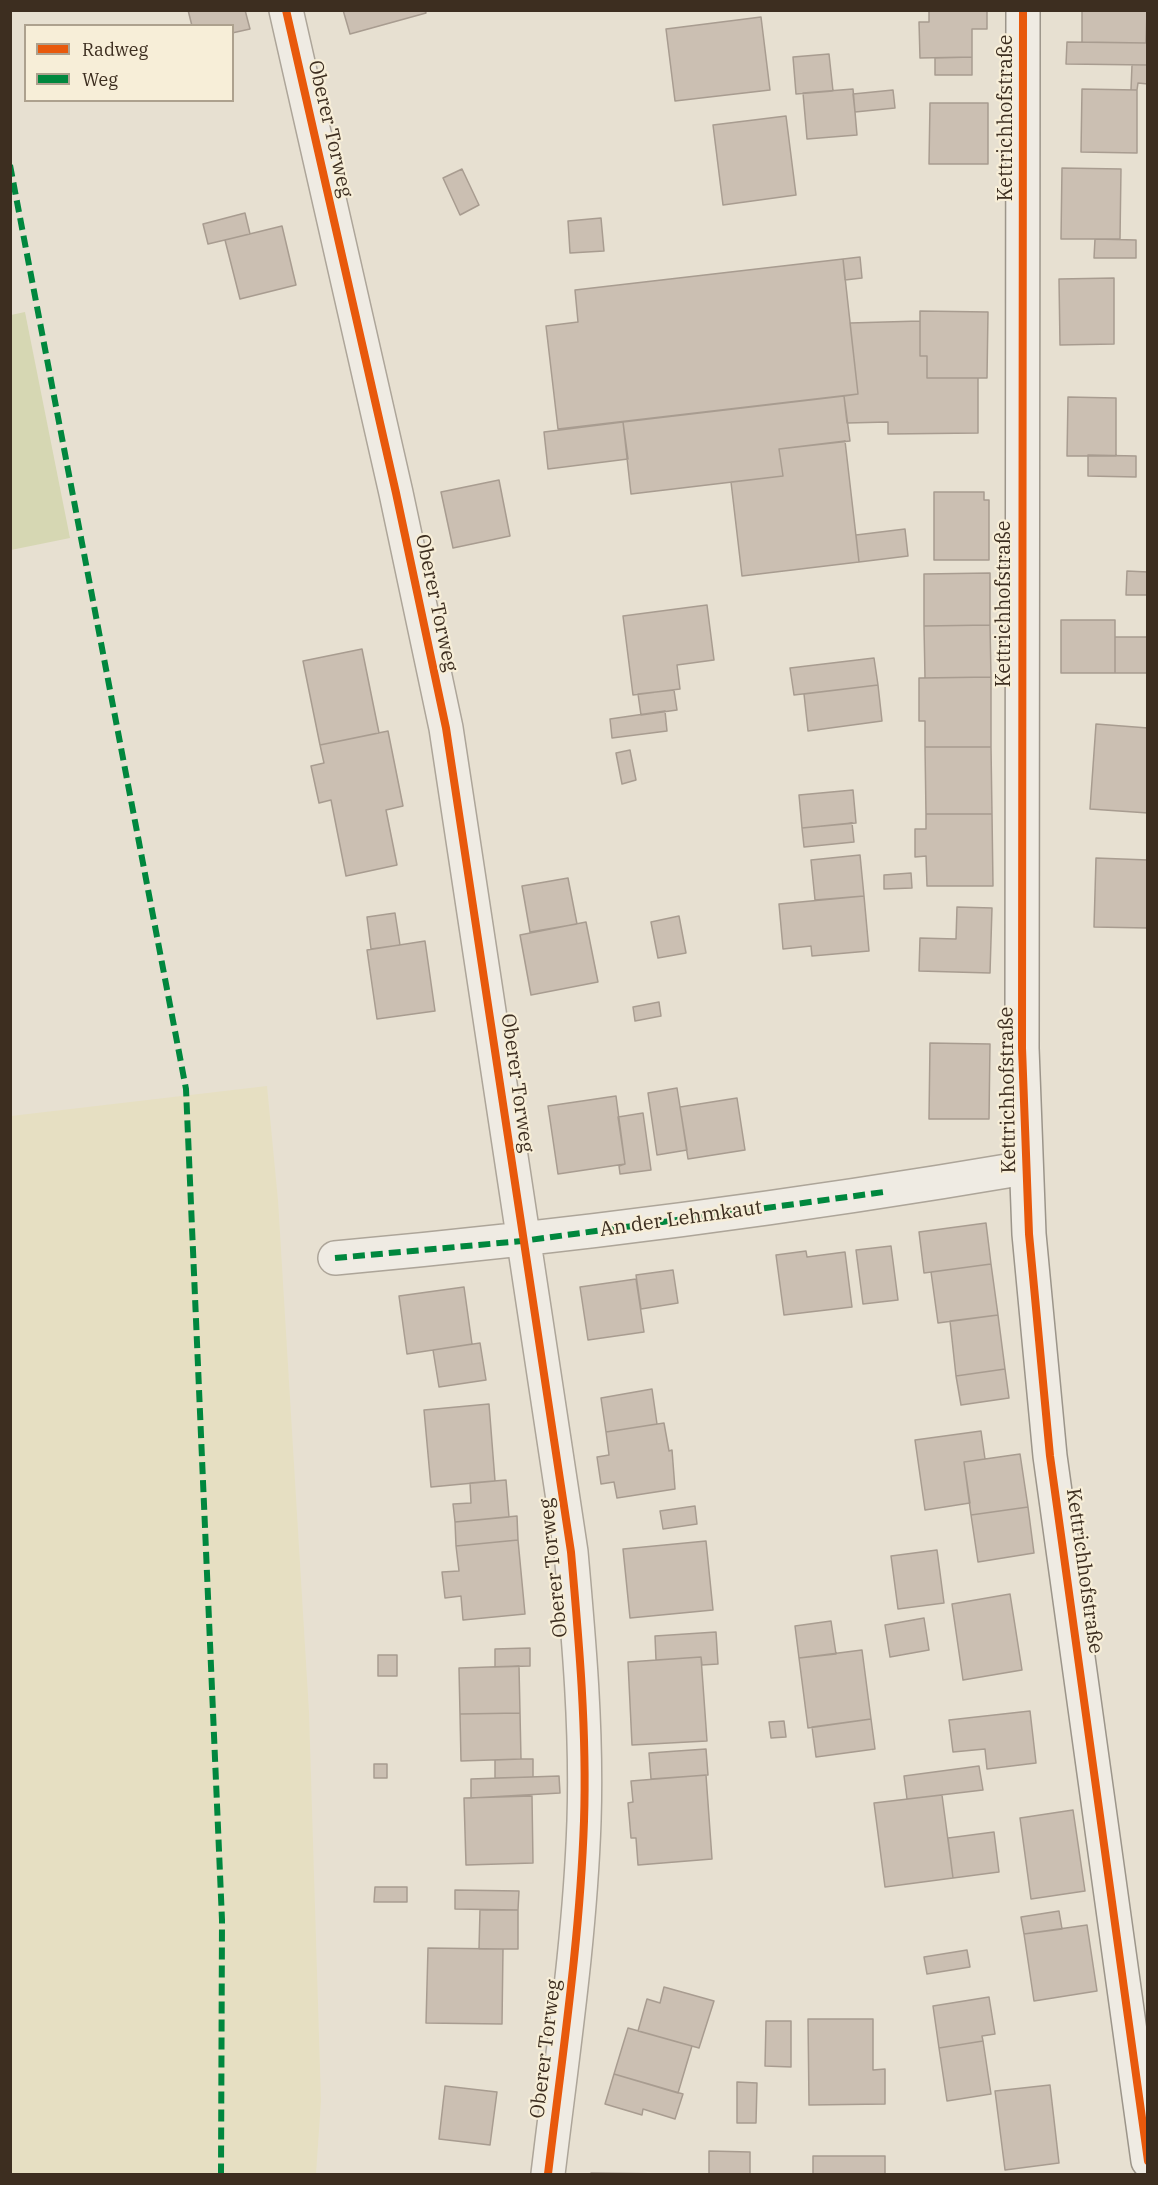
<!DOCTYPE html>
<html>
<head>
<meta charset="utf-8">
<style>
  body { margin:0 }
  #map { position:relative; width:1158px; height:2185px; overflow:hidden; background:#e7e0d1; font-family:"IBM Plex Serif",serif }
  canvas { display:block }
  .frame { position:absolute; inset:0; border:12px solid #3d2e20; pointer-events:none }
  .legend { position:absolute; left:24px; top:24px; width:210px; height:78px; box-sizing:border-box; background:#f7eed8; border:2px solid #ada18e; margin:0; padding:8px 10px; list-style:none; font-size:18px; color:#3d2e20 }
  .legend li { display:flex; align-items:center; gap:12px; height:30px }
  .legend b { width:30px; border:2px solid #ada18e }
</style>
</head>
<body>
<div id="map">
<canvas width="1158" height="2185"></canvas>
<div class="frame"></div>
<ul class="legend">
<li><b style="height:8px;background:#e8590c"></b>Radweg</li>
<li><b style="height:8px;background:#00873e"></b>Weg</li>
</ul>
</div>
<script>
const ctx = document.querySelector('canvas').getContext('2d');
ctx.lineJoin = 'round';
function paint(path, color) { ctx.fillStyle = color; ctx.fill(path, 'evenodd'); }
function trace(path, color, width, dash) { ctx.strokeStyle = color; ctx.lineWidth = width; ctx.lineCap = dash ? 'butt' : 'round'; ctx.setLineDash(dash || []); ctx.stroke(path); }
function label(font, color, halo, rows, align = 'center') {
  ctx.font = font + ' "IBM Plex Serif",serif'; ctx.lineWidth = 4.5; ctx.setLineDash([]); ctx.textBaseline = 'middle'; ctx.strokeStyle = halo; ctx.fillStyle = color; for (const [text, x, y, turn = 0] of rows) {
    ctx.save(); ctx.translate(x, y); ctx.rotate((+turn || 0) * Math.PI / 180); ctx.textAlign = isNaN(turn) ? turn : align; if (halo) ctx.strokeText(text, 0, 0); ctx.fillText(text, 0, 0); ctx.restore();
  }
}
paint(new Path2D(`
  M267,1086l11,114 31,512 12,389 -5,73h-305v-1058z`), '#e6dfc2');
paint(new Path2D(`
  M25,312l45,226 -59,12v-235z`), '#d6d7b3');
const building = new Path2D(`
  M188,10h57l5,19 -18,4v-7h-40z
  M343,10h82l1,3 -76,21z
  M929,10h58v19h-15v28l-52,1 -1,-36h10z
  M1082,10h65l-1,33 -64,-1z
  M761,17l9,73 -95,11 -9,-72z
  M1067,42l81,1v22l-82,-1z
  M829,54l4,37 -37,3 -3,-37z
  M972,57v18h-37v-17z
  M1132,65h16v19l-10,-1 -1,7h-6z
  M853,89l4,46 -50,4 -4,-46z
  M1082,89l55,1v63l-56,-1z
  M893,90l2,18 -40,4 -2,-18z
  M930,103h58v61h-59z
  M786,116l10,79 -73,10 -10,-80z
  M1062,168l59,1 -1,70h-59z
  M462,169l17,36 -19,10 -17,-37z
  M245,213l5,21 -42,10 -5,-20z
  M601,218l3,33 -34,2 -2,-32z
  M282,226l14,59 -56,14 -15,-59z
  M1095,239l41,1v18h-42z
  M860,257l2,21 -17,2 -2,-21z
  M843,259l15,135 -300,35 -12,-103 32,-4 -3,-32z
  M1114,278v66l-54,1 -1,-66z
  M920,311l68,1 -1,66h-60v-22h-7z
  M920,321v35h7v22h51v55l-90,1v-12l-41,1 -3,-27 14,-2 -8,-71z
  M844,396l6,45 -71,8 4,27 -152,18 -8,-72z
  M1068,397l48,1v58h-49z
  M623,422l5,37 -80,10 -4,-37z
  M845,441l14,121 -117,14 -11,-94 52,-6 -4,-27z
  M1088,455l48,1v21l-48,-1z
  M499,480l11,56 -57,12 -12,-56z
  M934,492h50v8h5v60h-55z
  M905,529l3,27 -49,6 -3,-27z
  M1127,571l21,1v23h-22z
  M990,573v52l-66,1v-52z
  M707,605l7,55 -37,5 3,24 -47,6 -10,-79z
  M1061,620h54v53h-54z
  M990,625l1,52 -66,1 -1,-52z
  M1115,637h33v36h-33z
  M362,649l17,84 -59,12 -17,-84z
  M874,658l4,27 -84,10 -4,-27z
  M991,677v70h-66v-26h-6v-43z
  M878,685l4,36 -74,10 -4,-37z
  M674,690l3,20 -36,5 -3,-21z
  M665,711l2,20 -55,7 -2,-19z
  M1096,724l52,4v85l-58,-4z
  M388,731l15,75 -17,4 11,55 -51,11 -15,-76 -12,3 -8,-37 13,-3 -4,-18z
  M925,747h66l1,67h-66z
  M630,750l6,30 -14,4 -6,-31z
  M853,790l3,33 -54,5 -3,-33z
  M926,814h66l1,72h-66l-1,-30 -11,1v-28h11z
  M852,823l2,19 -50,5 -2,-19z
  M860,855l4,41 -49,4 -4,-40z
  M1096,858l52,2v68l-54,-1z
  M911,873l1,15 -28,1v-14z
  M568,878l9,46 -47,8 -8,-46z
  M864,896l5,55 -57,5 -1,-10 -28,3 -4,-45z
  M957,907l35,1 -2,65 -71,-2 1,-33 36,1z
  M395,913l5,32 -29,4 -4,-32z
  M679,916l7,37 -28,5 -7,-36z
  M586,922l12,60 -67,13 -11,-60z
  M425,941l10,70 -58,8 -10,-69z
  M659,1002l2,14 -26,5 -2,-14z
  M930,1043l60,1 -1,75h-60z
  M677,1088l10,62 -30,5 -9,-62z
  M616,1096l9,68 -67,10 -10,-68z
  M737,1098l8,52 -57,9 -8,-52z
  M643,1113l8,57 -31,4 -1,-8 6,-2 -7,-47z
  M986,1223l5,41 -67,9 -5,-41z
  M891,1246l7,54 -35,4 -7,-54z
  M806,1251l1,6 38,-5 7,55 -68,8 -8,-60z
  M991,1264l7,51 -60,8 -7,-51z
  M673,1270l5,33 -37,6 -5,-34z
  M636,1279l8,53 -56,8 -8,-53z
  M464,1287l8,57 -65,10 -8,-58z
  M998,1315l7,54 -49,7 -6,-55z
  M480,1343l6,37 -47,7 -6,-37z
  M1005,1369l4,29 -48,7 -5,-29z
  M652,1389l5,35 -51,8 -5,-34z
  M489,1404l6,77 -64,6 -7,-77z
  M664,1423l5,28 3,-1 3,39 -58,9 -3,-16 -13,2 -4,-27 12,-2 -3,-23z
  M981,1431l4,28 -21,3 6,41 -45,7 -10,-70z
  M1020,1454l8,53 -57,8 -7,-53z
  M506,1480l3,37 -54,5 -2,-18 18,-1 -1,-20z
  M695,1506l2,18 -34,5 -3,-18z
  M1028,1507l6,46 -56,9 -7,-47z
  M517,1516l1,24 -62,6 -1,-24z
  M518,1540l7,74 -62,6 -2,-24 -16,2 -3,-26 17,-1 -3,-25z
  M706,1541l7,69 -83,8 -7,-69z
  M937,1550l7,53 -46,6 -7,-53z
  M1010,1594l12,76 -59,10 -11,-76z
  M924,1618l5,32 -39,7 -5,-32z
  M831,1621l5,33 -37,4 -4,-32z
  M716,1632l2,32 -16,1 -1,-8 -45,3 -1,-24z
  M530,1648v18l-35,1v-18z
  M862,1650l9,69 -63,9 -9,-70z
  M378,1655h19v21h-19z
  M701,1657l6,84 -75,4 -4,-83z
  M519,1666l1,47 -60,1 -1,-46z
  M1030,1711l6,52 -49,6 -2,-20 -32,3 -4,-32z
  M520,1713l1,46 -60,2 -1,-47z
  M871,1719l4,30 -59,8 -4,-30z
  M784,1721l2,16 -15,1 -2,-16z
  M706,1749l2,26 -57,4 -2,-26z
  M521,1759h12v18l-38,1v-18z
  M374,1764h13v14h-13z
  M979,1766l4,24 -76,9 -3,-23z
  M706,1775l6,84 -74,6 -2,-27h-5l-3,-35 5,-1 -2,-21z
  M559,1776l1,17 -89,5v-19z
  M942,1795l11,83 -68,9 -11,-84z
  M532,1796l1,67 -67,2 -2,-67z
  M1073,1810l12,81 -54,8 -11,-81z
  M994,1832l5,40 -46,6 -5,-40z
  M375,1887h32v15h-33z
  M455,1890l64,1 -1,19 -63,-1z
  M480,1910h38v39h-39z
  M1059,1911l3,18 -38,5 -3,-17z
  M1087,1925l10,66 -63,10 -10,-67z
  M428,1948l75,1 -1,75 -76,-1z
  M967,1950l3,17 -43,7 -3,-17z
  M664,1987l50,14 -15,47 -61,-17 9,-32 13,4z
  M989,1997l6,37 -13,2 1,5 -44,7 -6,-42z
  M808,2019h65v51l12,-1v35l-76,1z
  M766,2021h25v46l-26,-1z
  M628,2028l64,18 -14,47 -64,-19z
  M983,2041l8,53 -44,7 -8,-53z
  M614,2074l69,20 -8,25 -32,-10 -1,6 -37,-11z
  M737,2082l20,1 -1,40h-19z
  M1050,2085l9,78 -54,7 -10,-79z
  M445,2086l52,6 -7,53 -51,-6z
  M709,2151l41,1v22h-41z
  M813,2156h72v18h-72z
  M591,2173l77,1h-77z`);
paint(building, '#cbbfb2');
trace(building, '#a89c90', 1.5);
const street = new Path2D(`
  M286,10l110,483 50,235 125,824c8,89 16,179 13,269 -4,118 -22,236 -36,353
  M335,1258c231,-21 461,-51 690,-90`);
const secondary = new Path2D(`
  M1023,10l-1,1038 7,186 21,222 98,705`);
trace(street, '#ada599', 36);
trace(secondary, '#9c958a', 36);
trace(street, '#efebe3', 33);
trace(secondary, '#efebe3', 33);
trace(new Path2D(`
  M10,165l176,924 36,831 -1,254
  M335,1258l187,-17 362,-49`), '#00873e', 6, [12, 6]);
trace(new Path2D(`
  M286,10l110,483 50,235 125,824c8,89 16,179 13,269 -4,118 -22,236 -36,353
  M1023,10l-1,1038 7,186 21,222 98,705`), '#e8590c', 8);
label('20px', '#3d2e20', '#f7eed8', [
  ["Kettrichhofstraße",1006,118,-90],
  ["Oberer Torweg",330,129,77],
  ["Oberer Torweg",436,603,78],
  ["Kettrichhofstraße",1004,604,-90],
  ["Oberer Torweg",517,1083,82],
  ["Kettrichhofstraße",1008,1090,-91],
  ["An der Lehmkaut",681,1219,-8],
  ["Oberer Torweg",554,1568,-96],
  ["Kettrichhofstraße",1084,1571,82],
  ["Oberer Torweg",546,2049,-83]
]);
</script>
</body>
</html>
